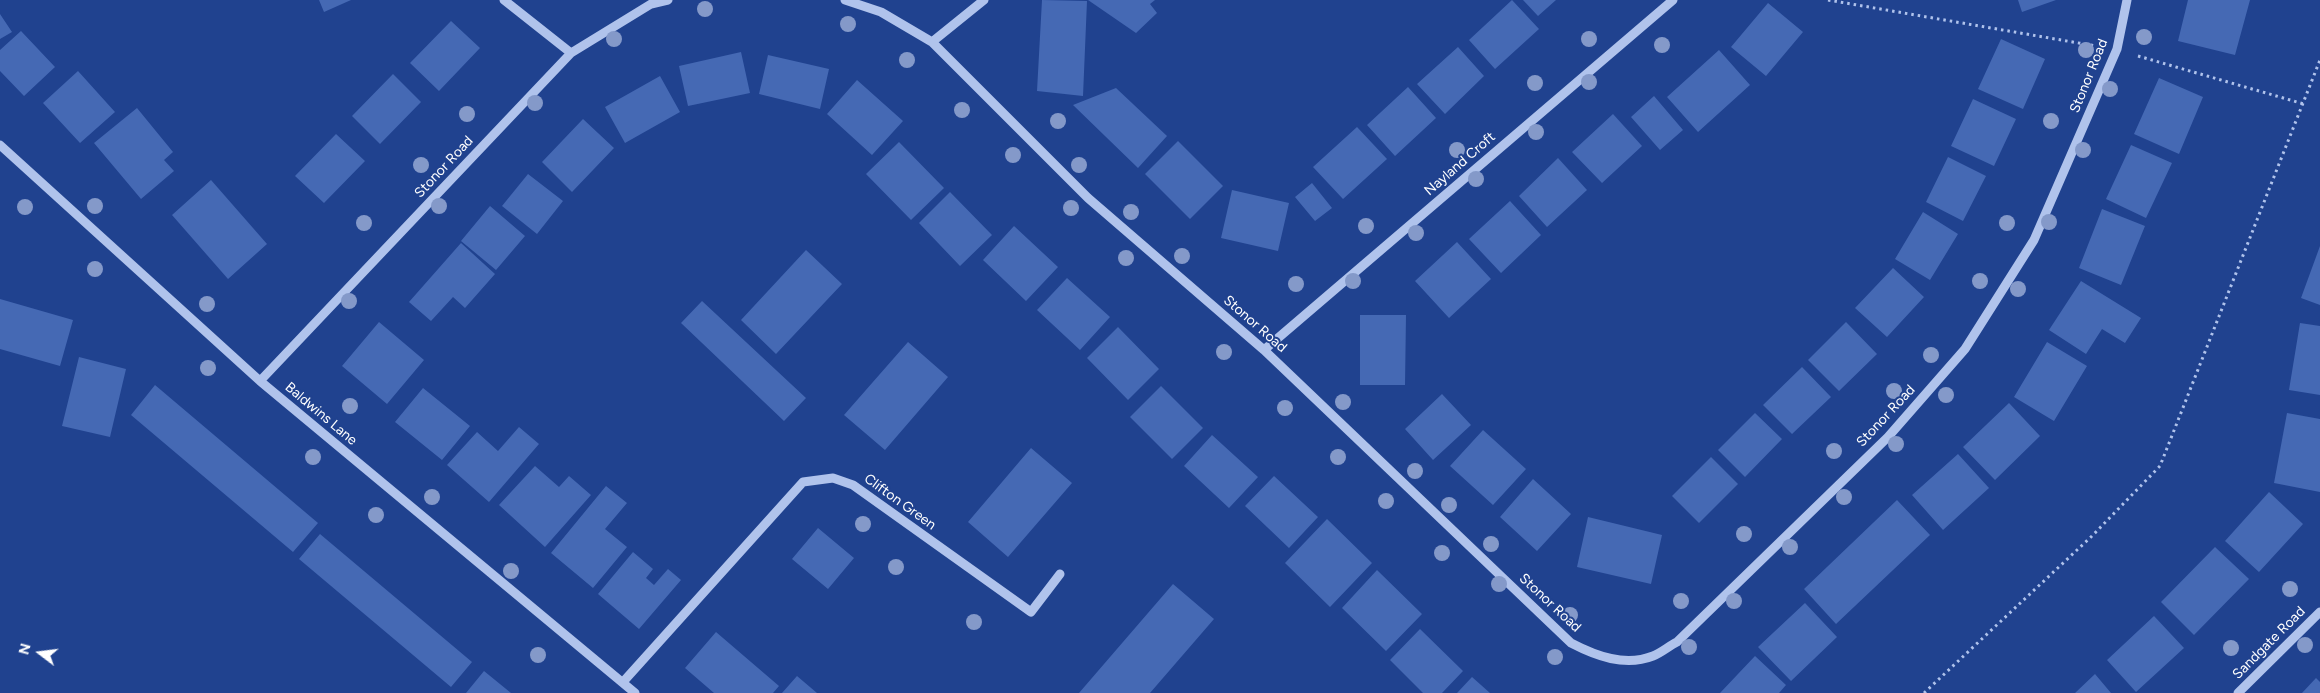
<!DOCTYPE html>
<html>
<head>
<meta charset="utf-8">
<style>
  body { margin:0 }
  #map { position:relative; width:2320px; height:693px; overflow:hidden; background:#20428f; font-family:Figtree,sans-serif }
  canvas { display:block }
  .north { position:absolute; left:15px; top:628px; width:50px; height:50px; -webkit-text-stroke:4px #20428f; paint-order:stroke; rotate:285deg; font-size:14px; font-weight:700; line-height:20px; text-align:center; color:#fff }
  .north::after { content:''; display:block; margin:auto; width:18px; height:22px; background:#fff; clip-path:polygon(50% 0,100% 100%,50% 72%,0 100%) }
</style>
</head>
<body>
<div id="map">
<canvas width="2320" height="693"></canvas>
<div class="north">N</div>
</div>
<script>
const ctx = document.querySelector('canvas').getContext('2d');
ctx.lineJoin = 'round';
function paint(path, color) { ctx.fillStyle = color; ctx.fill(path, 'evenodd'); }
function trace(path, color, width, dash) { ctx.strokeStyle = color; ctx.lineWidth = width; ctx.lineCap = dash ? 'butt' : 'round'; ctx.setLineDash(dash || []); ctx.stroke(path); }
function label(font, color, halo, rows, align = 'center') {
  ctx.font = font + ' Figtree,sans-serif'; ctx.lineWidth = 4; ctx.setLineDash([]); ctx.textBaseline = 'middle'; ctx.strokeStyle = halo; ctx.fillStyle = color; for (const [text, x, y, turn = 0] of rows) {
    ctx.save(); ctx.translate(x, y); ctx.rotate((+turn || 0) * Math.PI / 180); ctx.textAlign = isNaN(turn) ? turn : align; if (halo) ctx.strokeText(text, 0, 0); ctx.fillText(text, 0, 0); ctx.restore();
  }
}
paint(new Path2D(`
  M319,0h32l-27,12z
  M1042,0l45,1 -4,95 -46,-5z
  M1088,0h67l-5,4 7,9 -21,20z
  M1512,0l27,29 -44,40 -26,-29z
  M1523,0h33l-18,16z
  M2018,0h38l-34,12z
  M2188,0h62l-15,55 -57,-14z
  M1768,3l35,29 -37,44 -35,-29z
  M0,14l12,18 -12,7z
  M451,21l29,27 -41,43 -29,-28z
  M21,31l34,36 -31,29 -24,-25v-21z
  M2001,39l44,20 -22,50 -45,-20z
  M1458,47l26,29 -39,38 -28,-30z
  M1719,50l31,35 -52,47 -31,-35z
  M741,52l9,41 -62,13 -9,-40z
  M768,55l61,14 -9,40 -61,-15z
  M78,71l37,41 -35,31 -37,-40z
  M393,74l28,28 -41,42 -28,-28z
  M660,76l20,36 -55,31 -20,-36z
  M2159,78l44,19 -24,57 -45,-20z
  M857,80l46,41 -31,34 -45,-41z
  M1408,87l28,31 -41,38 -28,-31z
  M1116,88l51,48 -29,32 -65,-63z
  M1654,96l29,34 -23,20 -29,-33z
  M1973,99l43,20 -22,47 -43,-20z
  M137,108l36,44 -9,8 10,11 -33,28 -47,-56z
  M1613,114l29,32 -40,37 -30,-31z
  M583,119l31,29 -42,44 -30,-30z
  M1357,127l30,32 -44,40 -30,-32z
  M336,134l29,27 -41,42 -29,-27z
  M1178,141l45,45 -33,33 -45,-45z
  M899,142l45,46 -33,32 -45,-46z
  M2131,145l41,18 -26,55 -40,-19z
  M1948,157l38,19 -23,45 -37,-19z
  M1558,158l29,32 -40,37 -28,-31z
  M528,174l35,27 -26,33 -35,-28z
  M211,180l56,64 -39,35 -56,-64z
  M1312,183l20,25 -17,13 -20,-24z
  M1232,190l57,13 -11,48 -57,-13z
  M950,192l42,43 -32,31 -41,-43z
  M1510,201l31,34 -40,38 -32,-34z
  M490,206l35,30 -29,34 -35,-29z
  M2102,209l43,17 -24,59 -42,-17z
  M1923,212l35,22 -28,46 -35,-21z
  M1014,226l44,41 -32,34 -43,-41z
  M1457,242l34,37 -42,39 -34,-37z
  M461,243l34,31 -30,34 -12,-11 -22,24 -22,-19z
  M2320,246v59l-19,-7z
  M806,250l36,34 -66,70 -35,-34z
  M1893,268l31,29 -37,40 -32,-29z
  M1067,278l43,39 -30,33 -43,-40z
  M2081,281l60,37 -16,25 -23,-14 -16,25 -37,-24z
  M0,299l73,21 -13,46 -60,-17z
  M702,301l104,97 -22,23 -103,-98z
  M1360,315h46l-1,70h-45z
  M379,322l45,38 -37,44 -45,-38z
  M1846,322l31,32 -38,37 -31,-31z
  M2300,323l20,3v69l-31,-5z
  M1118,327l41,42 -31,31 -41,-42z
  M908,342l40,35 -63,73 -41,-35z
  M2047,342l40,24 -33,55 -40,-24z
  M79,357l47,12 -16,68 -48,-11z
  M1802,367l29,30 -39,37 -29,-29z
  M155,385l163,138 -25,29 -162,-137z
  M1161,386l42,42 -31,31 -42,-42z
  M423,388l47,38 -28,34 -47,-38z
  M1442,394l29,31 -38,35 -28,-31z
  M2009,403l31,33 -45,44 -32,-33z
  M1755,413l27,26 -37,38 -27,-27z
  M2287,413l33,6v73l-46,-9z
  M519,427l20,17 -50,58 -42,-37 30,-33 21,19z
  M1483,430l43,39 -33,36 -43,-39z
  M1212,435l46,42 -29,31 -45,-42z
  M1031,448l41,35 -64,74 -40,-35z
  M1958,454l31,34 -46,42 -31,-35z
  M1711,457l27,27 -39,39 -27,-27z
  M535,466l24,21 10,-11 22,19 -46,52 -46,-42z
  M1274,476l44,41 -29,31 -44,-42z
  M1533,479l38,35 -34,37 -37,-34z
  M606,486l21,17 -22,26 22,18 -34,41 -42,-35z
  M2269,492l34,32 -44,48 -34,-31z
  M1897,500l33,35 -94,89 -32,-35z
  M1588,517l74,18 -11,49 -74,-17z
  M1327,519l45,44 -42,44 -45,-44z
  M818,528l36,30 -26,31 -36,-30z
  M320,534l152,128 -21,25 -152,-128z
  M2215,547l34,32 -55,56 -33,-33z
  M633,552l20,17 -7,9 8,7 14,-16 13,11 -42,49 -41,-35z
  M1377,570l45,44 -36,37 -44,-43z
  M1173,584l41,35 -64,74h-71z
  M1805,603l32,34 -46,44 -33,-34z
  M2154,616l30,32 -48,44 -29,-32z
  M1420,629l43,42 -21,22h-19l-33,-33z
  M716,632l63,54 -6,7h-59l-29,-25z
  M1755,656l31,29 -7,8h-59z
  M484,671l27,22h-45z
  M2095,674l16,19h-36z
  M797,676l20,17h-35z
  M1472,677l18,16h-33z
  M2316,678l4,4v11h-18z`), '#4569b4');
trace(new Path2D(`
  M1828,0l268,46
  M2138,56l166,48
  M1924,693l168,-157 68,-70 160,-406`), '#b0c3ec', 3, [2.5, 4]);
trace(new Path2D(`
  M504,0l67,53
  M845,0l36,12 51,30 156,156 176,152 307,293c25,13 54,24 82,13 8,-3 16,-10 24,-14l211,-205 77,-88 69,-109 83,-191 10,-49
  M932,42l52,-42
  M0,145l260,236 375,312
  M1264,350l409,-350
  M260,381l311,-328 80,-49 17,-4
  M623,682l180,-200 30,-4 20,7 178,127 29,-38
  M2238,693l82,-81`), '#b0c3ec', 9);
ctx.fillStyle = '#8499c9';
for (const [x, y] of [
  [705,9],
  [848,24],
  [2144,37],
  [614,39],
  [1589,39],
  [1662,45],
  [2086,50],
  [907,60],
  [1589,82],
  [1535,83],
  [2110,89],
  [535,103],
  [962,110],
  [467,114],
  [1058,121],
  [2051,121],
  [1536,132],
  [1457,150],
  [2083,150],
  [1013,155],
  [421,165],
  [1079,165],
  [1476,179],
  [95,206],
  [439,206],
  [25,207],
  [1071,208],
  [1131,212],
  [2049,222],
  [364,223],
  [2007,223],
  [1366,226],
  [1416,233],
  [1182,256],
  [1126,258],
  [95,269],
  [1353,281],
  [1980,281],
  [1296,284],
  [2018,289],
  [349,301],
  [207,304],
  [1224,352],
  [1931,355],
  [208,368],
  [1894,391],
  [1946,395],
  [1343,402],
  [350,406],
  [1285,408],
  [1896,444],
  [1834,451],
  [313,457],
  [1338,457],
  [1415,471],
  [432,497],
  [1844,497],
  [1386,501],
  [1449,505],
  [376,515],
  [863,524],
  [1744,534],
  [1491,544],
  [1790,547],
  [1442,553],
  [896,567],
  [511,571],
  [1499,584],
  [2290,589],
  [1681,601],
  [1734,601],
  [1570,615],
  [974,622],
  [2305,645],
  [1689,647],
  [2231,648],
  [538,655],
  [1555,657]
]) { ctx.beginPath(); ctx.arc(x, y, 8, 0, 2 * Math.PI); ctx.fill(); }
label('14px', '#fff', '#20428f', [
  ["Stonor Road",2089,76,-68],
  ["Nayland Croft",1460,164,-41],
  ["Stonor Road",444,167,-47],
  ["Stonor Road",1255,324,41],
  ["Baldwins Lane",321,414,40],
  ["Stonor Road",1886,416,-47],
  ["Clifton Green",900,502,36],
  ["Stonor Road",1550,603,43],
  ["Sandgate Road",2269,643,-45]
]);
</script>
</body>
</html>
